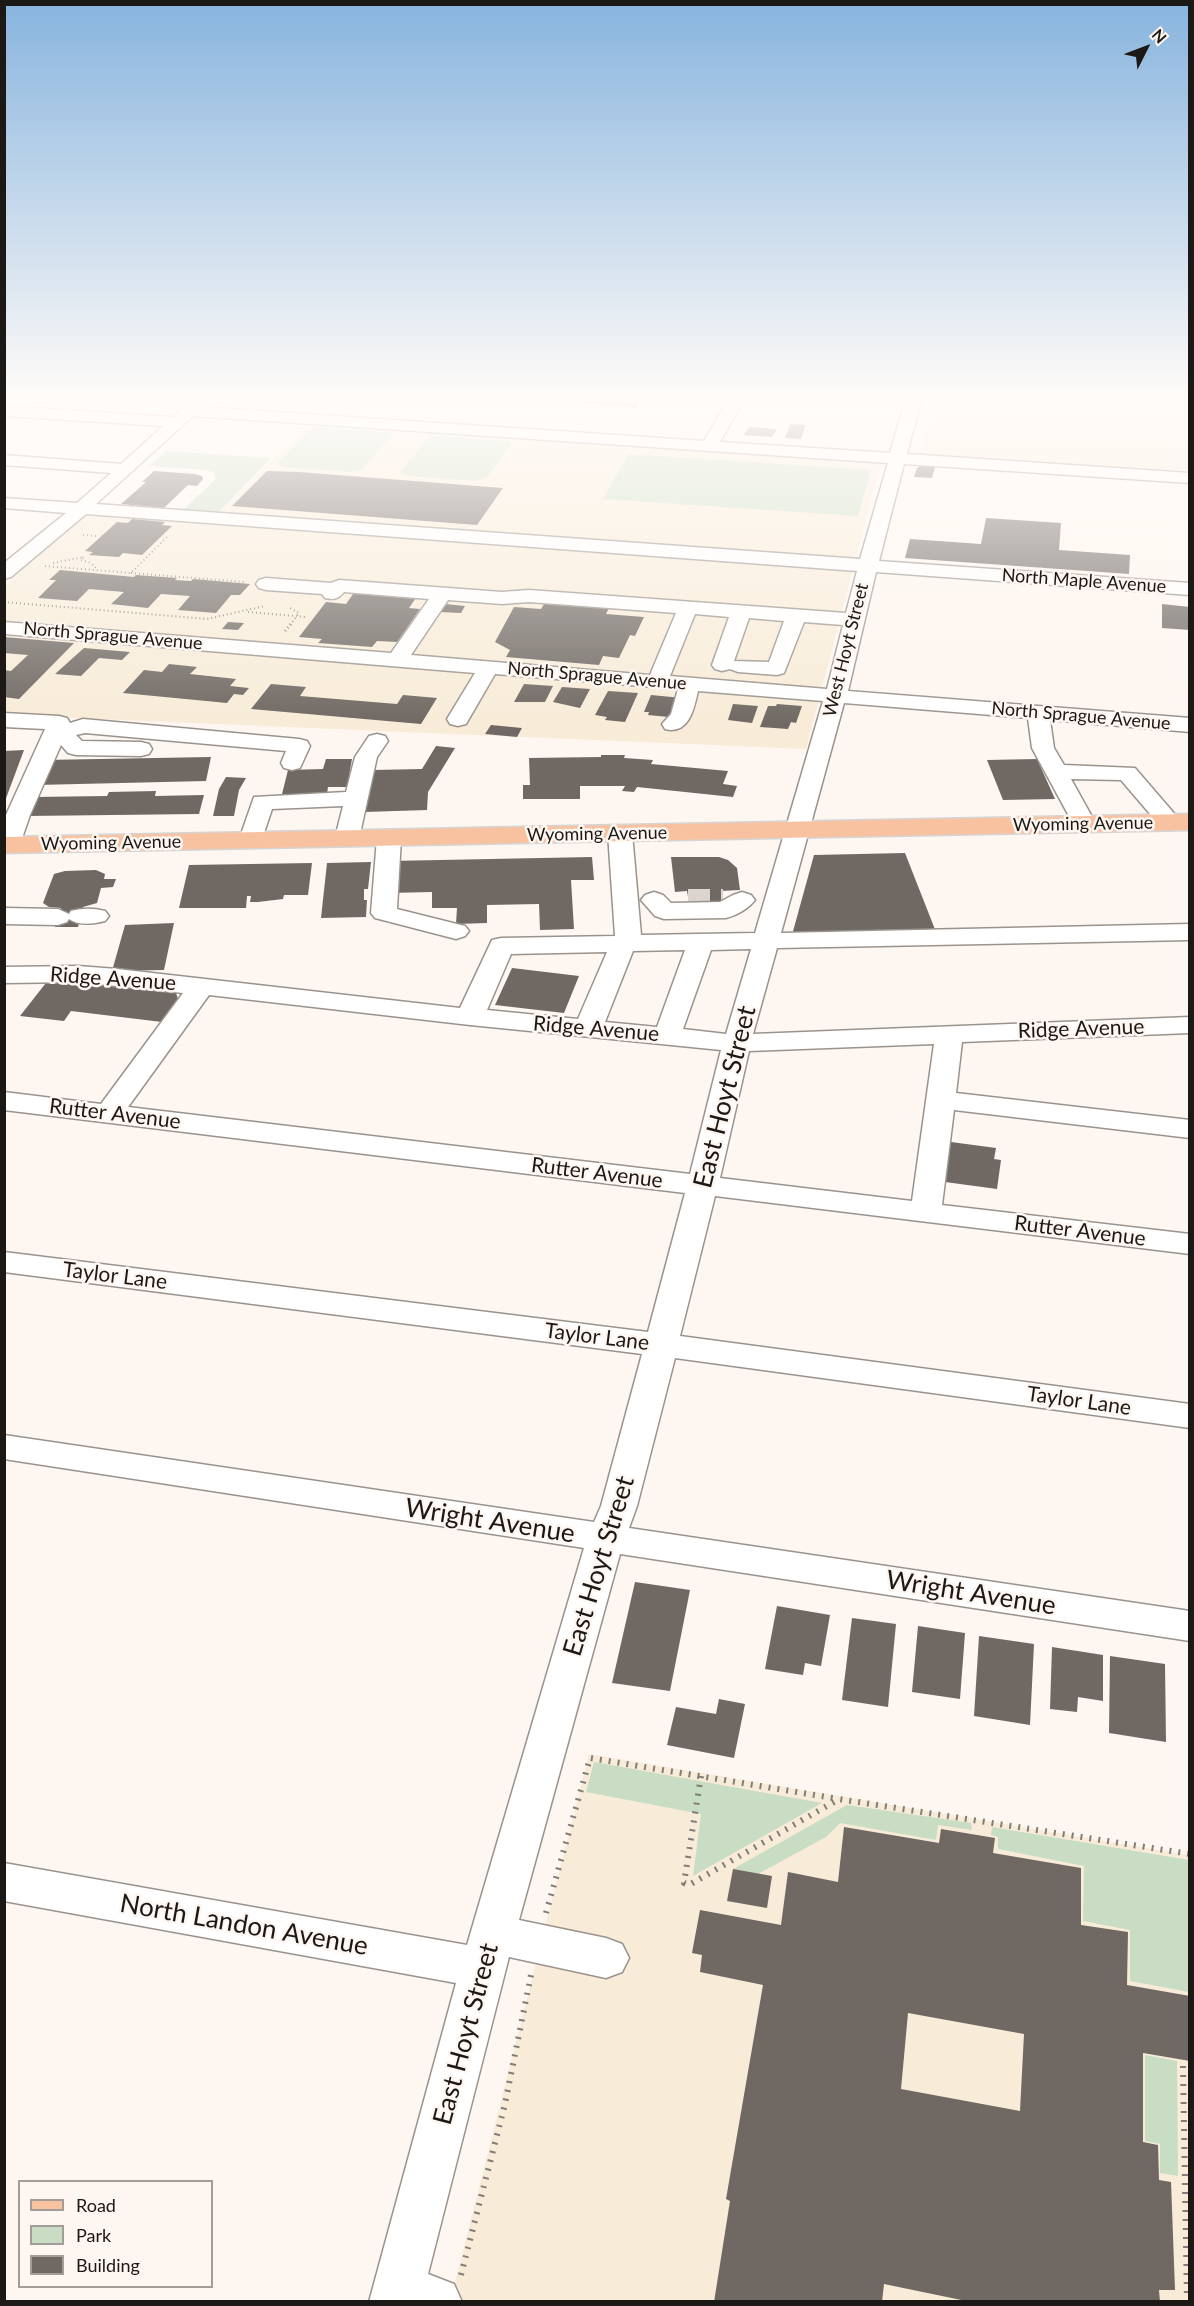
<!DOCTYPE html>
<html>
<head>
<meta charset="utf-8">
<style>
  body { margin:0 }
  #map { position:relative; width:1194px; height:2306px; overflow:hidden; background:#fef6f0; font-family:Lato,sans-serif }
  canvas { display:block }
  .frame { position:absolute; inset:0; border:6px solid #1b1816; pointer-events:none }
  .legend { position:absolute; left:18px; top:2180px; width:195px; height:108px; box-sizing:border-box; background:#fef6f0; border:2px solid #a39d99; margin:0; padding:8px 10px; list-style:none; font-size:18px; color:#1b1816 }
  .legend li { display:flex; align-items:center; gap:12px; height:30px }
  .legend b { width:30px; border:2px solid #a39d99 }
  .north { position:absolute; left:1116px; top:18px; width:60px; height:60px; -webkit-text-stroke:4px #fef6f0; paint-order:stroke; rotate:48deg; font-size:16px; font-weight:700; line-height:24px; text-align:center; color:#1b1816 }
  .north::after { content:''; display:block; margin:auto; width:21px; height:27px; background:#1b1816; clip-path:polygon(50% 0,100% 100%,50% 72%,0 100%) }
</style>
</head>
<body>
<div id="map">
<canvas width="1194" height="2306"></canvas>
<div class="frame"></div>
<ul class="legend">
<li><b style="height:8px;background:#f8c2a0"></b>Road</li>
<li><b style="height:16px;background:#c9ddc5"></b>Park</li>
<li><b style="height:16px;background:#6f6863"></b>Building</li>
</ul>
<div class="north">N</div>
</div>
<script>
const ctx = document.querySelector('canvas').getContext('2d');
ctx.lineJoin = 'round';
function paint(path, color) { ctx.fillStyle = color; ctx.fill(path, 'evenodd'); }
function trace(path, color, width, dash) { ctx.strokeStyle = color; ctx.lineWidth = width; ctx.lineCap = dash ? 'butt' : 'round'; ctx.setLineDash(dash || []); ctx.stroke(path); }
function label(font, color, halo, rows, align = 'center') {
  ctx.font = font + ' Lato,sans-serif'; ctx.lineWidth = 5; ctx.setLineDash([]); ctx.textBaseline = 'middle'; ctx.strokeStyle = halo; ctx.fillStyle = color; for (const [text, x, y, turn = 0] of rows) {
    ctx.save(); ctx.translate(x, y); ctx.rotate((+turn || 0) * Math.PI / 180); ctx.textAlign = isNaN(turn) ? turn : align; if (halo) ctx.strokeText(text, 0, 0); ctx.fillText(text, 0, 0); ctx.restore();
  }
}
paint(new Path2D(`
  M934,401h255v70l-270,-16z
  M307,426l574,36 -75,287 -801,-34v-129l85,-79 124,10z
  M589,1754l600,101v446l-739,1z`), '#f8ecd8');
paint(new Path2D(`
  M319,428l67,4 6,3 -31,35 -10,2 -68,-5 -6,-4 34,-33z
  M438,436l68,5 6,2 -26,35 -11,3 -67,-5 -8,-4 29,-34z
  M166,451l105,7 -57,59 -30,-8 32,-30 -2,-6 -7,-3 -58,-4z
  M628,454l243,16 -13,46 -255,-17z
  M594,1762l228,41 -129,73 8,-62 -115,-22z
  M847,1805l124,18 1,7 -34,-5 -2,15 -96,-17 -14,14 -68,37 -25,-5z
  M992,1827l197,33v132l-59,-11v-51l-47,-9 1,-55 -86,-17v-12l-7,-2z
  M1145,2055l32,6 1,115 -18,-3v-29l-15,-3z`), '#c9ddc5');
paint(new Path2D(`
  M565,401h75l-4,7z
  M790,424l16,1 -5,14 -16,-1z
  M749,427l28,2 -5,8 -28,-2z
  M920,466l15,1 -3,11 -18,-1 3,-9z
  M154,471l41,3 7,2 1,3 -6,7 -9,-1 -24,23 -43,-4 25,-22h-4z
  M267,471l32,1 204,16 -26,37 -245,-19z
  M986,518l75,5 -2,27 71,5 -1,19 -224,-16 5,-19 71,5z
  M132,519l33,3 -3,3 10,1 -30,29 -19,-2 -4,4 -30,-2 4,-3 -8,-1 32,-29 11,1z
  M60,570l74,7 2,-2 41,3 -2,2 16,1 2,-2 57,5 -10,11h-9l-15,18 -38,-3 12,-14 -29,-2 -13,14 -37,-4 13,-12 -35,-3 -12,12 -39,-3 18,-18h-7z
  M358,587l62,5 -11,16 11,1 -23,33 -20,-1 -5,6 -54,-4 4,-4 -23,-2 27,-35 20,2z
  M546,601l64,5 -4,8 38,3 -9,19 -5,-1 -11,23 -16,-2 -4,9 -93,-8 4,-7 -15,-8 19,-35 27,2z
  M445,604l20,2 -4,7 -21,-1z
  M1162,604l28,3v23l-28,-2z
  M228,622l16,1 -6,7 -16,-1z
  M4,637l70,6 -55,56 -15,-2v-27l7,1 17,-16 -24,-2z
  M84,648l46,4 -8,8 -23,-2 -18,18 -26,-2z
  M169,664l28,3 -7,7 46,5 -6,7 19,2 -6,7 -9,-1 -7,9 -104,-10 21,-23 18,2z
  M271,684l35,3 -6,9 97,8 6,-9 34,3 -16,26 -170,-15z
  M524,684l29,2 -8,16h-31z
  M562,687l28,2 -10,19 -27,-6z
  M608,691l30,2 -13,29 -20,-2 2,-3 -12,-2z
  M651,695l31,3 -7,17 -6,2 -21,-2 1,-3h-5z
  M733,704l25,2 -6,17 -24,-3z
  M777,704l25,2 -6,17 -5,-1 -3,7 -28,-2 8,-21h8z
  M491,725l31,3 -5,9 -32,-3z
  M436,746l19,2 -27,44 -1,18 -63,2 4,-35h5v-7l49,-1z
  M24,750l-19,51h-1v-50z
  M601,755h24l-1,3 29,2 -2,4 77,7 -5,13 14,2 -4,11 -96,-10 -3,5 -12,-1 3,-5h-45v13h-57v-14h7l-1,-27 72,-1z
  M211,757l-5,24 -170,4 8,-25z
  M326,759h26l-5,28h-19l-1,7h-45l6,-24 35,-1z
  M1037,759l18,40 -52,1 -16,-40z
  M226,777l20,1 -7,12 -5,26h-21l6,-27z
  M156,791l-1,5 49,-1 -5,19 -173,2 7,-19 74,-1 2,-4z
  M905,853l31,79 -144,3 22,-80z
  M592,857l2,23h-23l3,49 -34,1 -1,-26 -52,1v18l-31,1 1,-16h-25v-16l-44,1 2,-32z
  M671,857h48l9,3 9,8 3,22 -19,1 3,16 -34,1 -3,-17 -12,1z
  M371,862l-3,27h-4v11h3l-1,17 -45,1 6,-55z
  M312,863l-4,32h-24l-1,4 -25,3h-8l1,-6h-4l-1,12h-67l10,-43z
  M96,870l9,4 -1,5h12l-3,8 -12,1 -4,15 -14,4 -5,20h-23l6,-19 -12,-1 -6,-4 11,-29 11,-3z
  M174,923l-10,47 -52,1 13,-46z
  M512,968l67,8 -15,37 -69,-8z
  M49,979l126,11 3,9 -16,23 -91,-11 -7,10 -44,-5z
  M951,1142l45,6 -2,11 7,1 -4,29 -52,-7z
  M635,1582l55,8 -20,101 -58,-8z
  M777,1606l53,9 -9,51 -16,-3 -2,12 -38,-6z
  M852,1618l44,6 -8,83 -46,-7z
  M918,1626l47,7 -5,66 -48,-7z
  M979,1636l55,8 -4,81 -56,-9z
  M1052,1647l51,8v46l-25,-4 -1,15 -27,-3z
  M1110,1656l55,8 1,78 -57,-9z
  M719,1699l26,5 -11,54 -67,-13 9,-38 40,7z
  M844,1827l95,16 2,-14 54,9 -2,15 88,15v57l47,7 -1,53 63,11v65l-47,-8v89l15,3 1,35 12,2 4,108h-16l1,12h-189l-87,-18 -2,18h-168l16,-101 -4,-2 37,-214 -63,-13 2,-17 -10,-2 8,-43 81,15 7,-53 50,10zM908,2013l116,21 -4,77 -119,-22z
  M733,1869l39,7 -5,32 -40,-7z`), '#6f6863');
trace(new Path2D(`
  M688,900h35`), '#dcd5cf', 22, [22, 11]);
const minor = new Path2D(`
  M190,401h18l-6,6 502,34 23,-40h16l-23,41 170,11 15,-52h16l-14,53 283,19v10l-286,-19 -25,97 311,22v12l-314,-23 -28,119 342,27v14l-140,-12 4,28 10,17 71,3 43,50 4,5 -4,5 -8,2 -8,-2 -41,-48 -50,-1 25,45 -4,5 -8,2 -8,-2 -44,-81 -4,-30 -184,-15 -63,230 409,-9v16l-413,8 -24,86 437,-17v16l-228,9 -6,51 234,27v18l-236,-28 -12,95 248,29v20l-475,-58 -35,140 510,68v24l-515,-70 -38,148 -8,22 561,83v30l-570,-87 -101,366 87,18 16,6 7,14 -7,14 -16,6 -97,-21 -81,317 26,10 8,18h-93l87,-319 -452,-82v-38l463,82 117,-397 -580,-89v-24l590,87 7,-16 41,-152 -638,-82v-20l644,80 37,-139 -681,-83v-18l97,12 82,-111 -105,-11 -74,1v-16l74,-1 39,3 343,39 32,-68 9,-2 114,-2 -7,-103 4,-5 8,-2 8,2 4,5 9,102 114,-2 68,-232 -125,-10c-4,18 -9,44 -33,38l-3,-5 9,-10 7,-25 -183,-15 -29,50 -8,2 -8,-2 -3,-5 28,-46 -471,-39v-12l387,31 38,-54 -85,-7c-6,7 -10,8 -19,6l-3,-4 -56,-4 -7,-2 -3,-4 3,-4 7,-2 65,5 8,-3 163,12 27,-2 317,23 11,-42 -771,-57 -75,63 -7,2v-16l62,-50 -62,-5v-10l73,5 34,-30 -107,-8v-10l117,9 42,-38 -159,-10v-10l169,11zM193,416l695,47 -28,96 -764,-55zM448,600l54,4 27,-2 147,11 -26,62 -239,-20zM695,614l34,3 -17,48 3,4 7,2 8,-2 8,3 39,3 7,-2 20,-51 39,3 -16,64 -157,-13zM749,618l35,3 -15,41 -35,-1zM751,949l-25,85 -43,-5 28,-79zM685,950l-28,77 -52,-5 28,-71zM607,952l-29,67 -91,-9 24,-56zM209,995l261,30 251,25 -31,124 -562,-67zM934,1044l-22,157 -192,-23 29,-127z
  M4,713l55,3 8,2 3,5 13,-4 216,20 8,2 3,5 -10,22 -8,2 -8,-2 -3,-5 5,-12 -201,-18 -9,2 6,6 59,1 8,2 3,5 -3,5 -8,2 -65,-1 -8,-2 -7,-8 -31,70 -12,35 -14,1 2,-36 39,-86 -41,-2z
  M377,734l8,2 3,5 -11,16 -18,81 -4,5 -8,2 -8,-2 -4,-5 8,-32 -71,3 -12,36 -9,2 -9,-2 -3,-5 15,-43 92,-5 9,-35 14,-21z
  M389,831l8,2 4,5 -4,71 68,17 4,5 -4,5 -9,3 -81,-21 -4,-5 6,-75 4,-5z
  M654,892l9,3 8,8 49,-1 13,-7 9,-3 9,3 4,5c-7,9 -18,15 -29,18l-62,1 -9,-3 -14,-16 4,-5z
  M4,908l54,1 11,5 2,-3c12,-3 22,-3 34,0l4,5 -4,5c-12,3 -26,5 -36,-2l-2,3 -9,3 -54,-1z`);
const major = new Path2D(`
  M1190,814v16l-1186,23v-16z`);
trace(minor, '#9a938d', 3);
trace(major, '#d6d5d5', 3);
trace(new Path2D(`
  M83,535l13,1
  M53,563l31,-6 -3,3 10,3 6,6
  M45,566l86,7 38,-38
  M131,573l113,9
  M4,602l203,17 58,-13
  M248,612l58,5
  M290,625l9,-12 -9,-5`), '#827d79', 2, [1, 3]);
trace(new Path2D(`
  M285,631l6,-7`), '#827d79', 3, [1, 3]);
trace(new Path2D(`
  M701,1776l-17,107 5,2 150,-86 351,55
  M546,1913l44,-155 249,41
  M461,2275l44,-171 26,-129
  M1187,2302l-4,-237 7,2`), '#827d79', 6, [2, 7]);
paint(minor, '#fff');
paint(major, '#f8c2a0');
const sky = ctx.createLinearGradient(0, 0, 0, 724);
sky.addColorStop(0, '#87b4de');
sky.addColorStop(0.55, '#fffbf8');
sky.addColorStop(1, '#fffbf800');
ctx.fillStyle = sky;
ctx.fillRect(0, 0, 1194, 724);
label('18px', '#1b1816', '#fef6f0', [
  ["North Maple Avenue",1084,581,4],
  ["North Sprague Avenue",113,636,5],
  ["West Hoyt Street",846,650,-76],
  ["North Sprague Avenue",597,676,5],
  ["North Sprague Avenue",1081,716,5],
  ["Wyoming Avenue",1083,824,-1],
  ["Wyoming Avenue",597,834,-1],
  ["Wyoming Avenue",111,843,-1]
]);
label('21px', '#1b1816', '#fef6f0', [
  ["Ridge Avenue",113,979,4],
  ["Ridge Avenue",596,1029,5],
  ["Ridge Avenue",1081,1029,-2],
  ["Rutter Avenue",115,1114,7],
  ["Rutter Avenue",597,1173,7],
  ["Rutter Avenue",1080,1231,7],
  ["Taylor Lane",115,1276,7],
  ["Taylor Lane",597,1337,7],
  ["Taylor Lane",1079,1401,8]
]);
label('26px', '#1b1816', '#fef6f0', [
  ["East Hoyt Street",725,1097,-76],
  ["Wright Avenue",490,1521,9],
  ["East Hoyt Street",599,1566,-73],
  ["Wright Avenue",971,1593,9],
  ["North Landon Avenue",244,1925,10],
  ["East Hoyt Street",466,2034,-75]
]);
</script>
</body>
</html>
